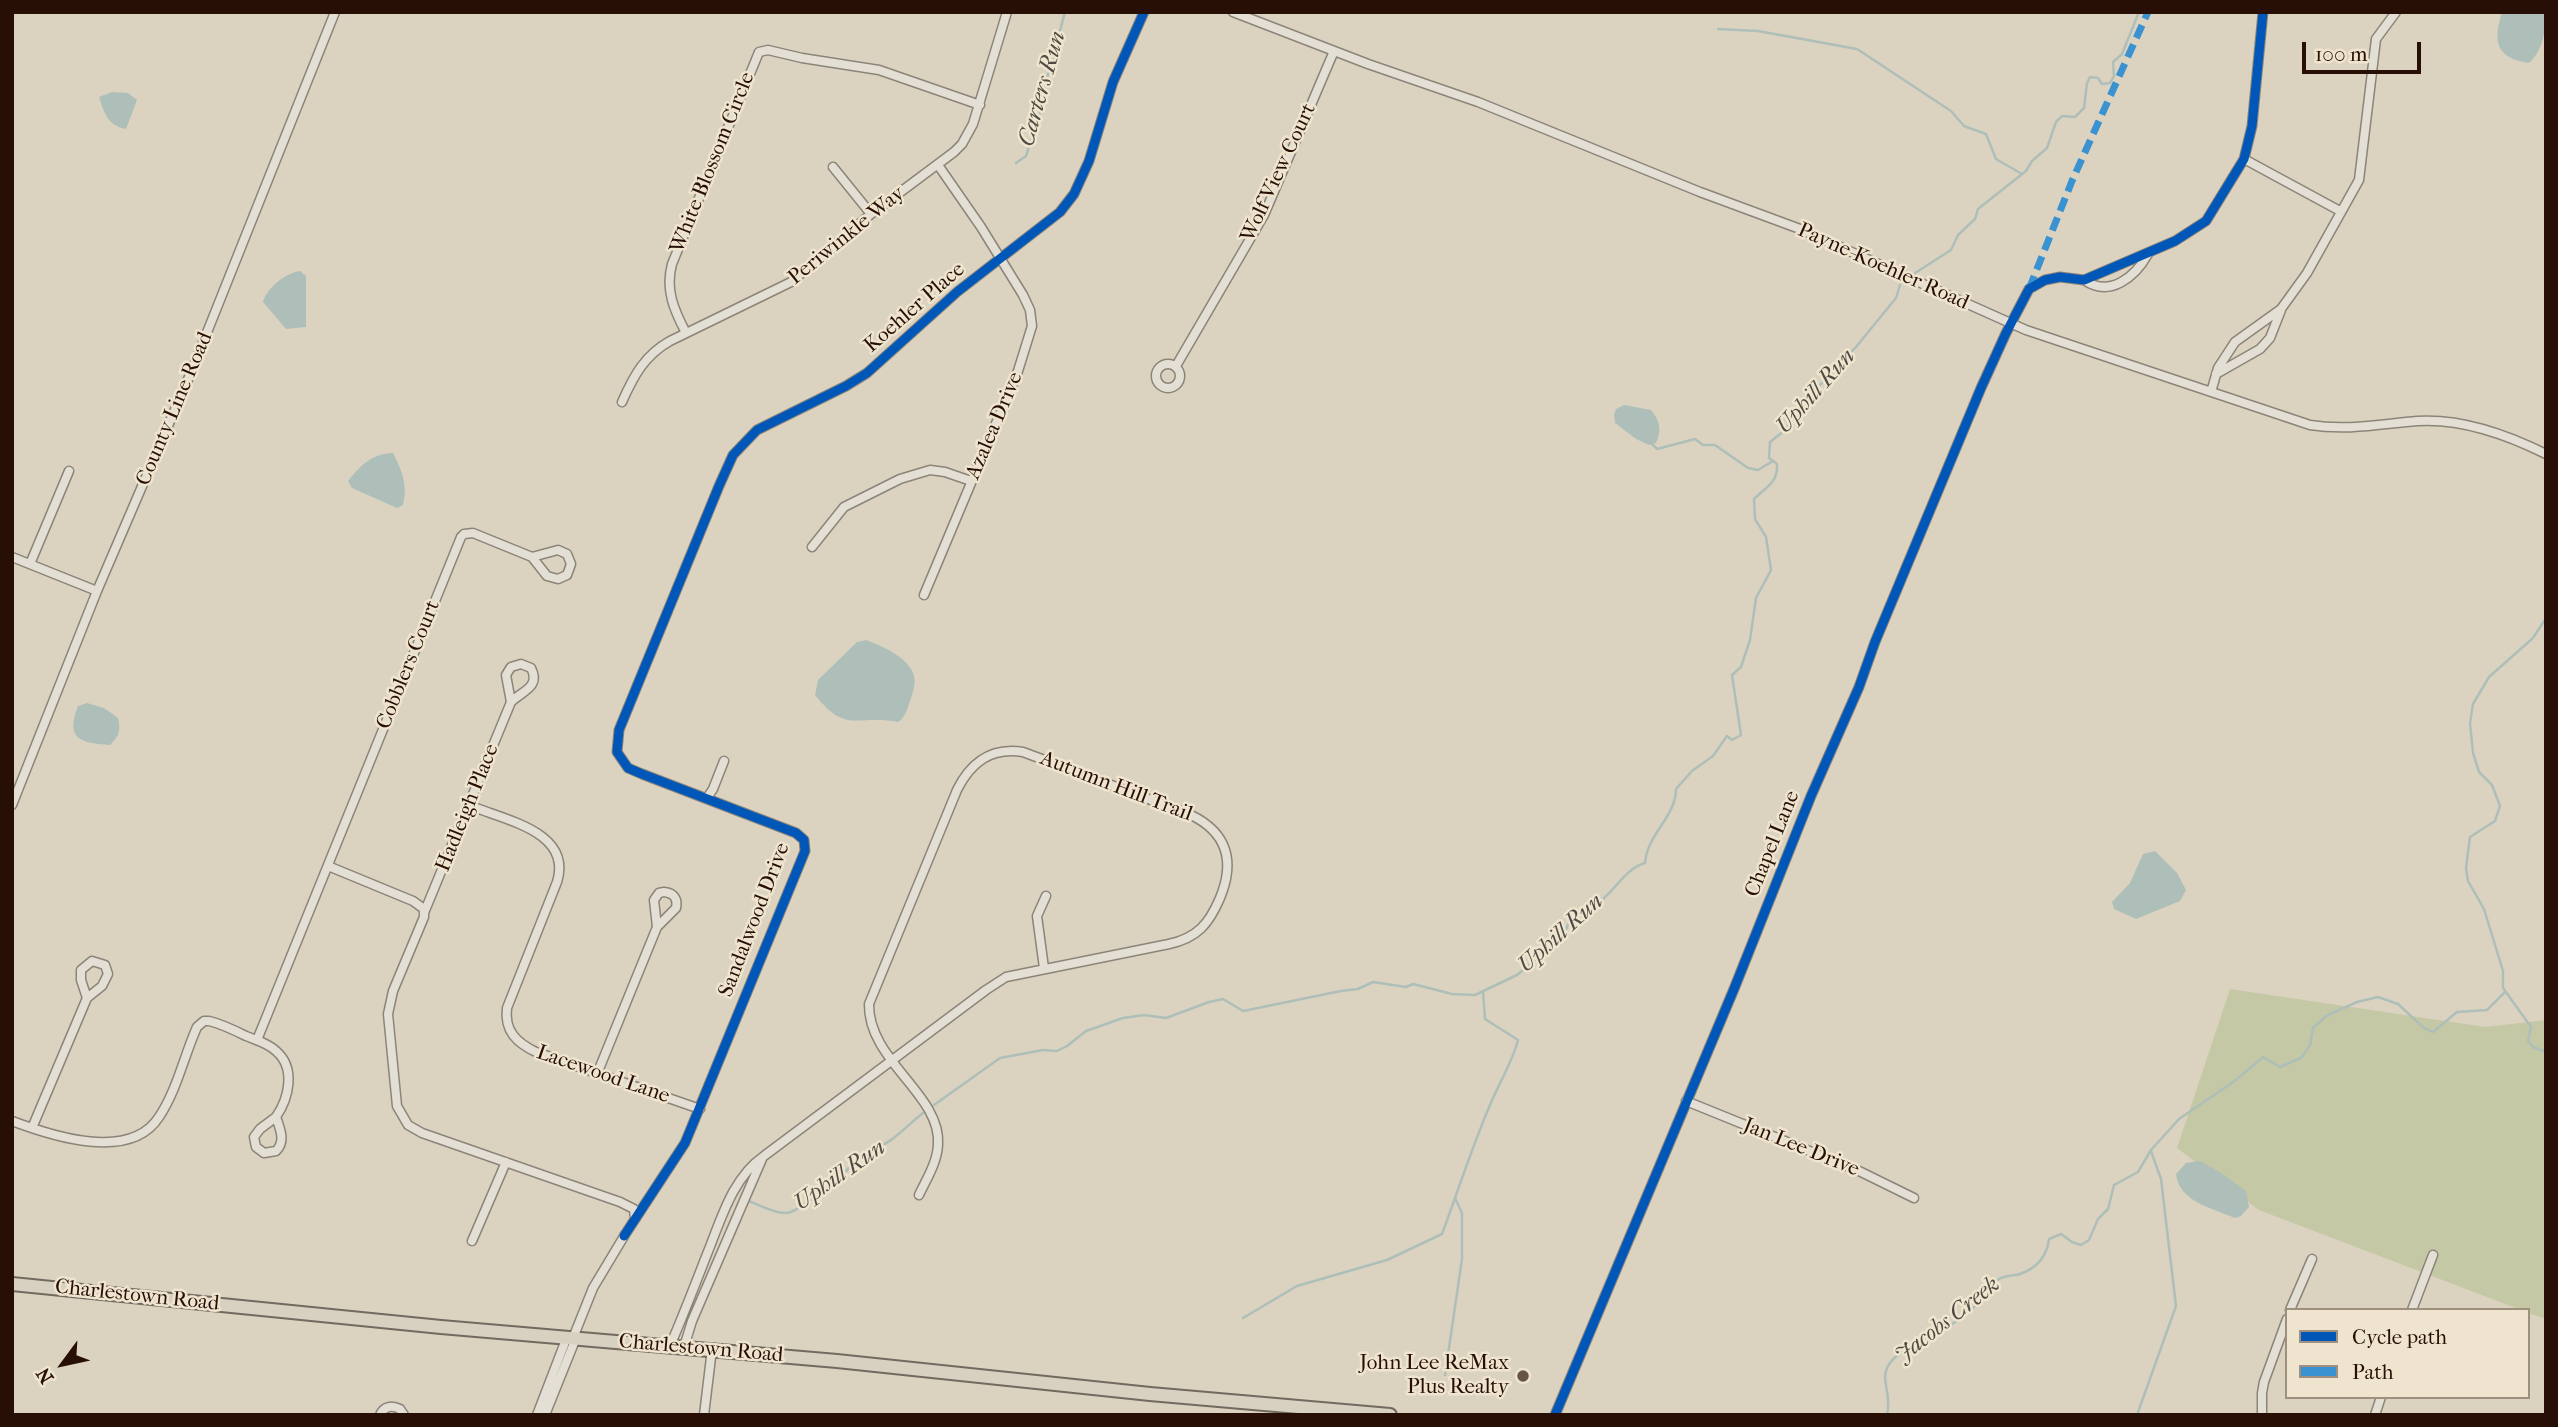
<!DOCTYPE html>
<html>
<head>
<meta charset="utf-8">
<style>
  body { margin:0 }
  #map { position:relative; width:2558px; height:1427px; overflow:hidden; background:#dbd3c0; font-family:"IM FELL French Canon",serif }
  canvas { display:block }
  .frame { position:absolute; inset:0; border:14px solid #270f06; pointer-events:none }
  .legend { position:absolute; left:2285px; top:1308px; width:245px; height:91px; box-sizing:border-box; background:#efe5ce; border:2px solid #9f8f7e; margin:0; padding:9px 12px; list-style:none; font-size:21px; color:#270f06 }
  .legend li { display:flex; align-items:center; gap:14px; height:35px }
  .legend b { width:35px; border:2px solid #9f8f7e }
  .north { position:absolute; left:28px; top:1329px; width:70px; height:70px; -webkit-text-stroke:5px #efe5ce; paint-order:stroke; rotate:237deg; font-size:19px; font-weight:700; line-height:28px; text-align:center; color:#270f06 }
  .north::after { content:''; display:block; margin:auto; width:24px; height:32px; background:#270f06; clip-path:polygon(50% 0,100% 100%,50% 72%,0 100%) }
  .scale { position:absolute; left:2302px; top:42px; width:119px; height:32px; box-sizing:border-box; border:4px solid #270f06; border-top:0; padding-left:9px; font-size:21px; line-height:24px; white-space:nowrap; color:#270f06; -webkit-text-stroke:5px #efe5ce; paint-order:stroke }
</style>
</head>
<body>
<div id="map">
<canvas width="2558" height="1427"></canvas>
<div class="frame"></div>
<ul class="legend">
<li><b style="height:9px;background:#0057b8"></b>Cycle path</li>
<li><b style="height:9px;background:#3b92d1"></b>Path</li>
</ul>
<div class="north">N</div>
<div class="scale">100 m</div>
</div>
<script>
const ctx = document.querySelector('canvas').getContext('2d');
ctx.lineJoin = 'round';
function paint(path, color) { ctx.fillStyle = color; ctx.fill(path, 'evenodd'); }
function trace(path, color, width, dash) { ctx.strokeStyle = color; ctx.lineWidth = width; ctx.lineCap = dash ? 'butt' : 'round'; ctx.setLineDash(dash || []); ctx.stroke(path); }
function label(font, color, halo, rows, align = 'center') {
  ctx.font = font + ' "IM FELL French Canon",serif'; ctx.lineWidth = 5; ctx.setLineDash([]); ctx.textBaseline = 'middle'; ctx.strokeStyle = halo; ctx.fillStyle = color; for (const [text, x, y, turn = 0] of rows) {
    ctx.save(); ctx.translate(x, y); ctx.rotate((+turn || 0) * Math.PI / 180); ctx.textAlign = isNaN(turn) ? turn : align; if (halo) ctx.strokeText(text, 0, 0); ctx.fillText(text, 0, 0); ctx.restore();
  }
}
paint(new Path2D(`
  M2230,989l255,38 61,-7v299l-18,-6v-3h-7l-262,-100 -82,-62z`), '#c4c8a5');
paint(new Path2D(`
  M2502,12h40l4,4c0,16 -5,37 -17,47 -34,-5 -36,-22 -27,-51z
  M112,92l16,1 9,7 -11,29c-18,-3 -22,-16 -27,-32z
  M300,271l6,5v51l-20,2 -23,-27c4,-14 22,-29 37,-31z
  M1624,405l27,5c9,11 11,20 5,33l-7,2 -13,-6 -21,-16 -1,-8 2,-6z
  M393,453c9,18 15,32 10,52l-6,3 -45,-20 -4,-7c13,-16 23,-27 45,-28z
  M866,640c16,6 43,17 48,36 2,7 -1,16 -3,22 -3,9 -5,19 -13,24 -42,-8 -51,13 -83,-27l3,-15 39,-38z
  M87,703l17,5 14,10c3,13 1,18 -8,27 -30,-2 -45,-6 -32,-39z
  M2155,851l22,22 9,17 -6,11 -44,18 -22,-10 -2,-7 18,-19 13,-29z
  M2200,1161l21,12 25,18 3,16 -8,9 -6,2c-23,-10 -56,-16 -59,-44l10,-11z`), '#aebfb9');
trace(new Path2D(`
  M1718,29l40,2 99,18 94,62 13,15 22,8 10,25 26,15
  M1016,163l10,-7 13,-40 9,-42 6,-8v-13l11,-41
  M1915,273l36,-23 7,-15 17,-16 3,-10 48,-38 6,-10 15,-13 9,-26 6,-6 13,1 9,-9 3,-25 3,-6 8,1 4,6 8,-1 4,-7 -1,-14 9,-8 17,-42
  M1652,444l5,5 38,-10 8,6h12l33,23 10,2 15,-9
  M2546,618l-13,20 -44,39 -16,27 -3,19 3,30 6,19 13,13 8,21 -5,15 -25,16 -4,31 2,13 16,28 19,62v17l28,39 -3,14 5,6 13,5
  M934,1105l66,-47 43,-8 14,1 10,-5 19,-15 37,-13 21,-3 22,3 43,-16 14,-3 20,12 98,-20 17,-2 15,-7 33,5 7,-3 39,10 23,1 42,-20 47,-39c2,-7 4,-14 10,-19 8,-8 20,-11 29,-18 14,-12 24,-31 42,-36 2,-29 31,-46 31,-74l16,-18 21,-15 14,-20 5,4 9,-5 -9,-60 9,-8 9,-27 6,-42 15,-28 -5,-33 -11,-18 -1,-20c13,-13 24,-16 23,-35l-8,-6 1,-16 15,-12 33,-43 38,-40 40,-49 4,-13
  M749,1201c10,4 25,12 36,12 17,1 72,-52 86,-65 19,-1 37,-24 52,-35
  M1243,1318l54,-32 90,-26 55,-26c16,-43 30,-87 48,-129 9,-22 22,-42 28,-65l-33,-21 -2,-28
  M1445,1375l17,-116v-46l-7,-15
  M1887,1415c5,-20 -6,-33 0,-47 8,-17 28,-21 43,-30 16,-10 35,-21 48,-35 7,-7 13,-19 21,-24 6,-4 15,-3 21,-5 17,-6 27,-18 29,-35l12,-5 11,8 9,3 8,-5 9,-21 10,-10 6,-24 24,-13 13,-22 28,-31 57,-39 27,-23 17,10 21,-9 9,-13 3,-17 13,-12 31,-14 21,-5 20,7 26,24 9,4 24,-20 30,-2 18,-18
  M2137,1415l39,-109 -15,-127 -10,-28`), '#aebfb9', 2.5);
const minor = new Path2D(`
  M1233,12l135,52 110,38 222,90 100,37 226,101 284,95c37,6 71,-1 107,-4 45,-3 89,13 129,33
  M2244,159l96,52
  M833,167l38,47
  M2084,280c26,18 51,-3 64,-26
  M686,333c-12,-23 -21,-43 -14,-69l87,-212 9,-2 34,8 77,12 101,35
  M1156 376a12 12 0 1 1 24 0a12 12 0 1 1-24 0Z
  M1176,366l88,-151 70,-164
  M2216,374l44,-25 10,-11 11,-28
  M2211,392l7,-24 17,-26 46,-33 26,-36 52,-93 17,-141 20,-27
  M622,402c12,-27 23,-47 48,-61l121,-59 80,-68 83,-62 8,-8 11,-20 34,-112
  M812,547l32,-40 56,-28 30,-9 15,2 26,9
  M558,550l9,4 4,10 -4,11 -9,4 -11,-3 -15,-19z
  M12,557l85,34
  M30,564l39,-93
  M924,595l94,-224 14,-45 -2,-16 -7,-15 -42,-68 -43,-62
  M521,664l10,4c10,19 -9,23 -20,34l-5,-27 5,-8z
  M707,798l6,-9 11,-28
  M12,805l85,-214 95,-221 143,-358
  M469,805c34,15 104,26 88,77l-50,126c-3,23 10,35 29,44l164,57
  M328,866l85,35 11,8v8l-31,74 -5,23 9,92 11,19 14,8 198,69 14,7 1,10
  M664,892c10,1 14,7 12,16l-19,19 -3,-27 5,-7z
  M424,913l87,-211
  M92,961l13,4 3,9 -6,12 -15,12 -6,-18v-10z
  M1044,968l-7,-52 9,-20
  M257,1040l204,-503 3,-3 9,-1 59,24
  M597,1074l60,-147
  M1686,1101l173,70 55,27
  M276,1117c4,12 10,24 0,34l-12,2 -8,-6 -2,-10 6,-8z
  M12,1121c40,15 118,41 147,-4 18,-27 25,-61 38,-90l7,-6h5c13,3 25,9 37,15 10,4 22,7 30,15 20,17 13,47 0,66
  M32,1128l55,-130
  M624,1236l61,-93 120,-292 -1,-11 -8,-7 -154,-59 -14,-6 -11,-16 2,-22 100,-244 14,-31 24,-25 89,-44 21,-13 90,-81 103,-80 14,-18 15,-33 24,-79 31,-70
  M472,1241l34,-79
  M2290,1310l22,-51
  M2412,1310l21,-55
  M573,1338l20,-50 33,-55
  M670,1346c13,-30 25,-61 37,-92 14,-34 25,-76 57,-98l222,-166 20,-13 163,-33c28,-6 40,-20 51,-46 15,-36 8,-65 -29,-83l-168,-63c-32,-5 -52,10 -66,38l-88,214c-1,57 73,91 69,141 -1,18 -12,35 -19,50
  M684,1347l8,-26 70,-162
  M380,1415c4,-9 12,-10 20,-6l4,6
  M537,1415l30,-78
  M545,1415l31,-77
  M704,1415l8,-66
  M1555,1415l179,-426 77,-193 48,-109 16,-45 106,-254 25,-55 23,-44 16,-9 15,-3 24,3 91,-39 31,-20 38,-62 8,-33 11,-114
  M2262,1415v-22l2,-11 23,-63
  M2375,1415l6,-18`);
const primary = new Path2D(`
  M12,1284l429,43 396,34 313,33 240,21`);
trace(minor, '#8c8478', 11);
trace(primary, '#726a60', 16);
trace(minor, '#e3dfd5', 8);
trace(primary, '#d8d0c0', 12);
trace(new Path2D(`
  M2029,289l43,-108 76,-169`), '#3b92d1', 7, [14, 7]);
trace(new Path2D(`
  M624,1236l61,-93 120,-292 -1,-11 -8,-7 -154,-59 -14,-6 -11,-16 2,-22 100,-244 14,-31 24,-25 89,-44 21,-13 90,-81 103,-80 14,-18 15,-33 24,-79 31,-70
  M1555,1415l179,-426 77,-193 48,-109 16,-45 106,-254 25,-55 23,-44 16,-9 15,-3 24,3 91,-39 31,-20 38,-62 8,-33 11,-114`), '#0057b8', 9);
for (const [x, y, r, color] of [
  [1523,1376,7,"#665447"]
]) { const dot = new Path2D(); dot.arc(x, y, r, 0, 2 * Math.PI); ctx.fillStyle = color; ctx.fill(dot); trace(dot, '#efe5ce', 2.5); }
label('21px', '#270f06', '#efe5ce', [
  ["White Blossom Circle",713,163,-68],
  ["Wolf View Court",1279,173,-65],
  ["Periwinkle Way",847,236,-39],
  ["Payne-Koehler Road",1883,267,24],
  ["Koehler Place",915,308,-41],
  ["County Line Road",175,409,-67],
  ["Azalea Drive",995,426,-67],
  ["Cobblers Court",409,665,-68],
  ["Autumn Hill Trail",1116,787,21],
  ["Hadleigh Place",468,808,-68],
  ["Chapel Lane",1773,844,-68],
  ["Sandalwood Drive",755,920,-69],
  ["Lacewood Lane",603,1075,19],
  ["Jan Lee Drive",1801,1148,22],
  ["Charlestown Road",137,1296,6],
  ["Charlestown Road",701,1349,5]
]);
label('21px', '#270f06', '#efe5ce', [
  ["John Lee ReMax",1509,1364],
  ["Plus Realty",1509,1388]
], 'right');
label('italic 23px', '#4f4a44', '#efe5ce', [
  ["Carters Run",1043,89,-74],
  ["Uphill Run",1816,392,-48],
  ["Uphill Run",1561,934,-42],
  ["Uphill Run",840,1176,-35],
  ["Jacobs Creek",1948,1321,-38]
]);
</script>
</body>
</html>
